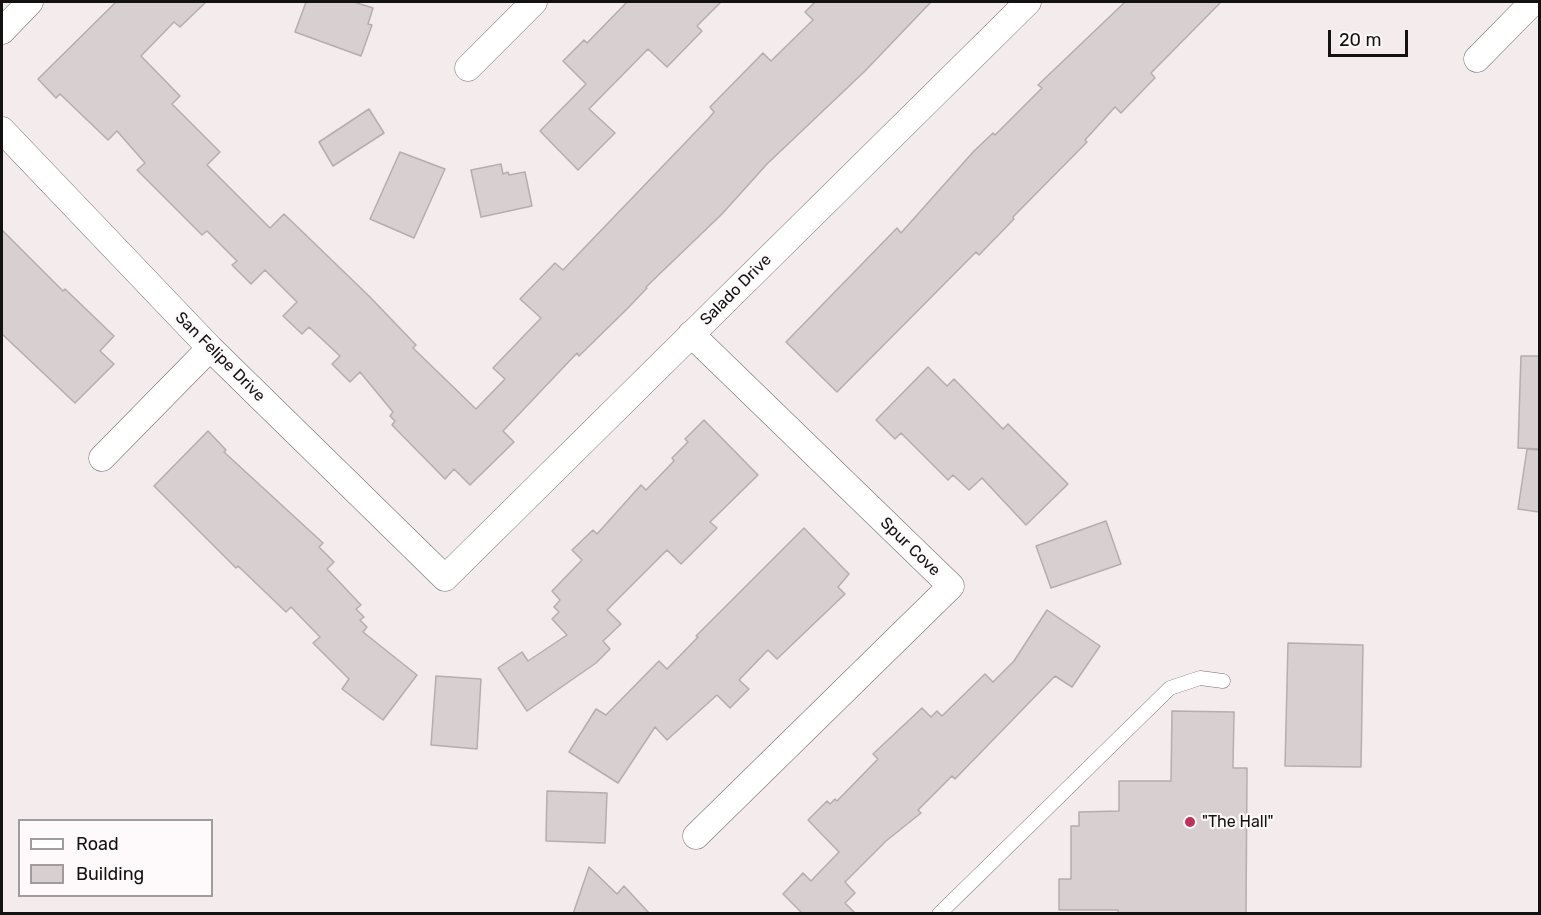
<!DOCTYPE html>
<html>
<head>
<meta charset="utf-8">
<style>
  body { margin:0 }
  #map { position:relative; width:1541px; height:915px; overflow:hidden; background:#f3ebec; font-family:Rubik,sans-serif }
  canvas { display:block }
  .frame { position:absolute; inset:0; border:3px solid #141111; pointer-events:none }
  .legend { position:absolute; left:18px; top:819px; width:195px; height:78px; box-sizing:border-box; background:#fef9fa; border:2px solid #a09c9d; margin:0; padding:8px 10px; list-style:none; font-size:18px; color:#141111 }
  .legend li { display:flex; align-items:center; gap:12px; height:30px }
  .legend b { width:30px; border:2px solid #a09c9d }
  .scale { position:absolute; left:1328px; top:30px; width:80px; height:27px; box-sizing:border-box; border:3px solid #141111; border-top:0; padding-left:8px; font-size:18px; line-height:21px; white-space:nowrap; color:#141111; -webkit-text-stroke:4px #fef9fa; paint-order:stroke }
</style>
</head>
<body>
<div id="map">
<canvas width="1541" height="915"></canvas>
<div class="frame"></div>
<ul class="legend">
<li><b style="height:8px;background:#fff"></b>Road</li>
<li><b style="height:16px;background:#d7cfd0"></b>Building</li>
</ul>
<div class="scale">20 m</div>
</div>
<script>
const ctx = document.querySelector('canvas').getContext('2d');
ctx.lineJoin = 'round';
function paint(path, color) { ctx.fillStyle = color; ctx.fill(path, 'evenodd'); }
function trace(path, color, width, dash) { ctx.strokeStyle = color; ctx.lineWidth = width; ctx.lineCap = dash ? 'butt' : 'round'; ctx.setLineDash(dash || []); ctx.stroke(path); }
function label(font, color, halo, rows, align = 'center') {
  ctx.font = font + ' Rubik,sans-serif'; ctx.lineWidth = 4.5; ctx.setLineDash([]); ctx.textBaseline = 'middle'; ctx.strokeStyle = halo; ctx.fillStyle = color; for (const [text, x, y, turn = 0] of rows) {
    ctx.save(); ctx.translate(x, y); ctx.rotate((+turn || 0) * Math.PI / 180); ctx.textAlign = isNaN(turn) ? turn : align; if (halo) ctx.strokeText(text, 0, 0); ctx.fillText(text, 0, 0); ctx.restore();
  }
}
const building = new Path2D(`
  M116,2h90l-26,25 -6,-5 -33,34 39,40 -8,8 48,48 -13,13 63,63 14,-14 86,83 46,48 -3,3 63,61 29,-30 -12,-11 48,-50 -21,-19 35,-36 8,7 146,-152 5,-6 -4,-5 53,-54 8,8 42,-41 -8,-8 10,-10h116l-66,69 -98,93 -45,50 -76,73 1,1 -19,20 -49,48 -2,-3 -74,78 11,11 -44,43 -16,-16 -9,10 -53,-54 3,-4 -5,-5 3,-4 -33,-40 -10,10 -18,-18 8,-8 -31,-29 -7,7 -19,-18 14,-14 -32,-32 -14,14 -19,-19 5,-4 -30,-30 -5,4 -65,-65 8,-7 -28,-32 -9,9 -48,-46 -4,4 -18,-19z
  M306,2h48l19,6 -5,16 4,1 -11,31 -66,-24z
  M627,2h94l-24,24 5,5 -35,36 -19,-18 -59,60 26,24 -37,37 -38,-39 46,-47 -23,-23 21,-21 3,3z
  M1125,2h96l-70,71 4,5 -8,8 -26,27 -6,-6 -30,33 2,2 -74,75 1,2 -35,36 -3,-3 -139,140 -51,-50 111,-114 4,5 73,-82 19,-18 2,2 47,-47 -4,-3z
  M369,109l15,24 -51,33 -14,-24z
  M400,152l45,17 -31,69 -44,-19z
  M501,164l2,10 5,-2 1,3 16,-3 7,34 -51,11 -10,-47z
  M2,230l61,61 2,-2 49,47 -14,15 14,13 -39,39 -73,-69z
  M1521,356h18v93l-21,-1z
  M928,367l19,19 7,-7 49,50 5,-5 60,60 -42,41 -44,-47 -13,12 -16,-15 -5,5 -47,-47 -6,6 -19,-19z
  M704,420l54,55 -48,47 7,6 -36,36 -14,-14 -60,60 14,14 -18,17 7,8 -14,14 -69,48 -29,-43 24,-16 6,9 39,-26 -15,-16 7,-7 -5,-5 6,-7 -8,-9 30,-31 -10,-10 21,-20 4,4 44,-49 5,5 28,-29 -2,-3 16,-16 -3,-3z
  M208,431l18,19 -2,2 99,91 -4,4 15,15 -7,7 34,36 -5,4 8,8 -4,3 7,7 -4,5 54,43 -34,45 -41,-31 7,-10 -36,-36 7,-6 -29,-30 -5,5 -48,-46 -2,2 -82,-82z
  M1527,449l12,1v62l-21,-3z
  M1106,521l15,43 -70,24 -15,-42z
  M804,528l45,46 -11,13 7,7 -68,65 -9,-9 -29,30 10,9 -19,19 -13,-13 -50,45 -12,-13 -37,56 -49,-31 27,-43 10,6 53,-54 8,8 31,-32 -2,-1z
  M1047,610l53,36 -28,41 -17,-11 -100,103 -3,-3 -34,34 3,3 -35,28 -41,41 10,11 -10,10 11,11h-53l-20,-20 20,-21 8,8 28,-29 -31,-32 19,-19 3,3 5,-5 2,2 41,-42 -5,-5 49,-46 9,9 6,-6 5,5 43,-42 8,8 21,-21z
  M1288,643l75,2 -2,122 -76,-1z
  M436,676l45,3 -4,70 -46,-4z
  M1172,711l62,1 -1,56h14l-1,146h-128v-4h-59v-31h12v-53h8v-14l40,-1v-30h52z
  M547,791l60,2 -2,50 -59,-2z
  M589,867l28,27 7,-8 26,28h-77z`);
paint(building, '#d7cfd0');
trace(building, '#b5aeae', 1.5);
const lane = new Path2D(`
  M939,914l231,-226 30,-10 23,3`);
const street = new Path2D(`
  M2,31l28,-29
  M1477,59l56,-57
  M468,68l66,-66
  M2,130l208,218 235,230 583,-576
  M691,334l260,252 -255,250
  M102,458l108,-110`);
trace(lane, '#756e6f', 15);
trace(street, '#756e6f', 27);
trace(lane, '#fff', 14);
trace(street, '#fff', 26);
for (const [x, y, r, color] of [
  [1190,822,6,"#c03058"]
]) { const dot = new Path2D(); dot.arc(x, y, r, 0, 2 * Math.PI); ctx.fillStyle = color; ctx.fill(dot); trace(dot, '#fef9fa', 2); }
label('16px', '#141111', '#fef9fa', [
  ["Salado Drive",736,290,-45],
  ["San Felipe Drive",220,357,45],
  ["Spur Cove",910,547,44]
]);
label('16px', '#141111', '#fef9fa', [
  ["\"The Hall\"",1202,822]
], 'left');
</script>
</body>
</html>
